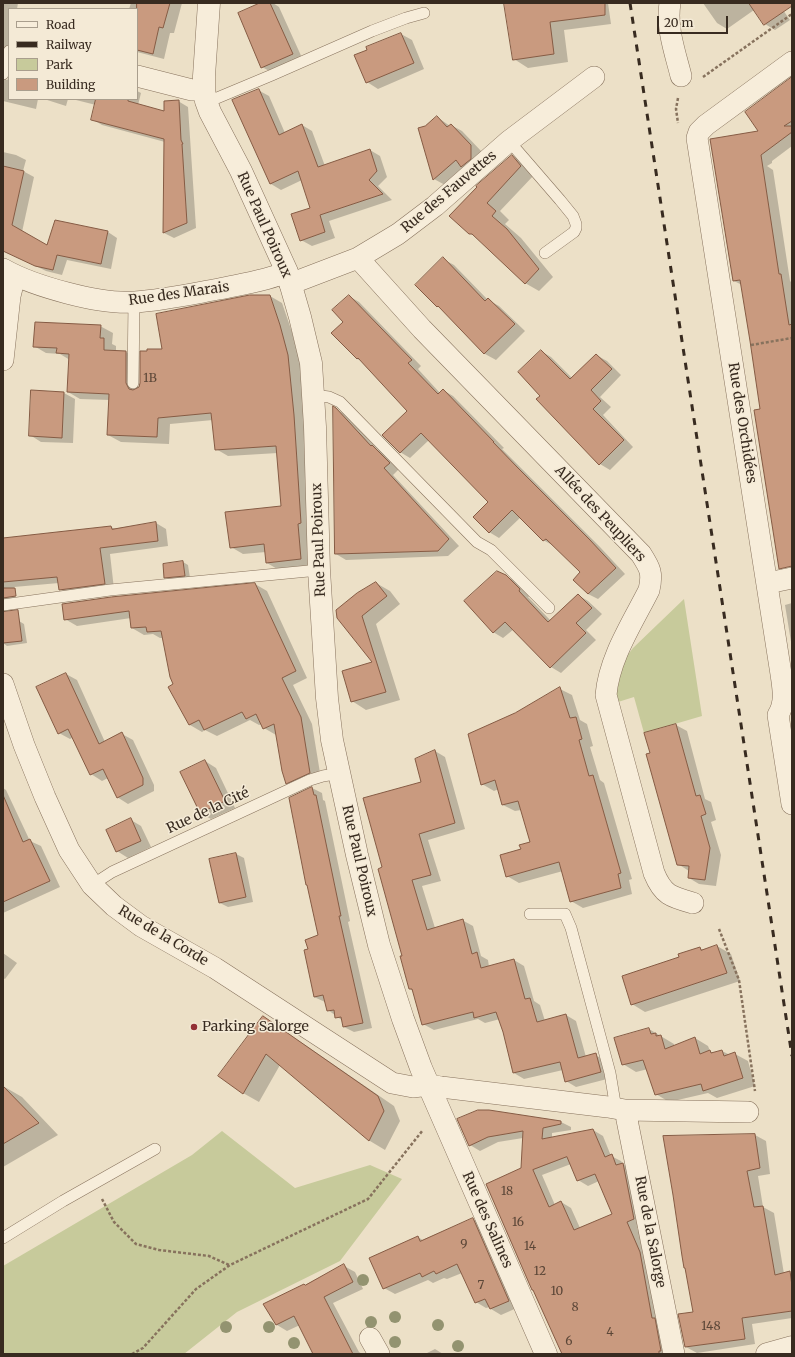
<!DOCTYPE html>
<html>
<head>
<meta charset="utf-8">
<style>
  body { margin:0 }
  #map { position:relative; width:795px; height:1357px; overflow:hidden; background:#ece0c7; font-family:Merriweather,serif }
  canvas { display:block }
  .frame { position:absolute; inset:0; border:4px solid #382b20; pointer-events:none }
  .legend { position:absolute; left:8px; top:8px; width:130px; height:92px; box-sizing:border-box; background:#f4ead6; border:1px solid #a99e8d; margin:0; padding:5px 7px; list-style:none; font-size:12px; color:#382b20 }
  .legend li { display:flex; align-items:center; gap:8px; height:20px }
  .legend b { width:20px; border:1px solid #a99e8d }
  .scale { position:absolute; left:657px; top:16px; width:71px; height:18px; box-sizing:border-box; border:2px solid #382b20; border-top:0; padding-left:5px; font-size:12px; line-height:14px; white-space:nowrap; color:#382b20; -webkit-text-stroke:3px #f4ead6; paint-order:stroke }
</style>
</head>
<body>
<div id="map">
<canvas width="795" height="1357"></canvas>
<div class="frame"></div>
<ul class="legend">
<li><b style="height:5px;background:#f7edda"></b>Road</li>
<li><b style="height:5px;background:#382b20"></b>Railway</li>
<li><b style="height:11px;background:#c7ca9b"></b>Park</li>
<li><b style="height:11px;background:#c99a7f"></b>Building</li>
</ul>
<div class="scale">20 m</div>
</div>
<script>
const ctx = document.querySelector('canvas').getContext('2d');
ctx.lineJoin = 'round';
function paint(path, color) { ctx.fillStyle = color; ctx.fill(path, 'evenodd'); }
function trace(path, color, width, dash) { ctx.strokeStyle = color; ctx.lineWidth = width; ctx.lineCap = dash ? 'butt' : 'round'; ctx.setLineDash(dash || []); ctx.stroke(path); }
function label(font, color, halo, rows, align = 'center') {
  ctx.font = font + ' Merriweather,serif'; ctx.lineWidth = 3; ctx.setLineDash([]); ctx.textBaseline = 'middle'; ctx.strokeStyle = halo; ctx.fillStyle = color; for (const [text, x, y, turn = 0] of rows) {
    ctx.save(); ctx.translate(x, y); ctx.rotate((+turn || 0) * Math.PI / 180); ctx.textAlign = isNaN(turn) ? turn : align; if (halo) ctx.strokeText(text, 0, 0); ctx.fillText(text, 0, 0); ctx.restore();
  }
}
paint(new Path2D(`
  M684,599l18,117 -58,17 -10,-36 -16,5 -2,-9 3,-18 4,-14 10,-13z
  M222,1131l73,57 75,-23 32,14 -62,82 -103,51 -53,42h-181v-88l189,-111z`), '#c7ca9b');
paint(new Path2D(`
  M3,3h15l-1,6h-8v57l-3,12v2l3,-1v20h29l-2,10 -33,-8z
  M131,3h51l-8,30h-4l-6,26 -27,-7v-43h-8z
  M263,3h10l6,4 24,53 -30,13 -11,-6z
  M505,3h103l3,21 -47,6 4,32 -40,6 -14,-9z
  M703,3h75l12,17 -15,10 -10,-6 -11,-14 -27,19 -10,-6z
  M401,34l11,6 12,29 -46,20 -11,-7 1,-31z
  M792,79v67l-20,15v2l-5,3 6,4 17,111 2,2v276l-31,-149 -19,-125 -8,-4 26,-149z
  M258,90l11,6 16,37 17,-8 10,6 13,35 45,-16 10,6 7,21 -9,9 14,14 -63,21 6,17 -23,8 -11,-6 11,-32 -10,-28 -21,10 -10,-6z
  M137,91l4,2 -3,12 27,7 13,-11 10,6 8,121 -22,10 -10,-5 1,-91 -63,-17 -10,-6 4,-14 -24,-6h65z
  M44,99h24l-2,7z
  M437,117l13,9 1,-1 11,6 20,21 -37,33 -11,-6 -15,-51 7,-2z
  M3,152l13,3 10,5 -3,11 11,6 -12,55 26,15 60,-15 9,6 -6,31 -44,-9 -5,15 -16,-4 -43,-21z
  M512,156l13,8 10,10 -35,37 9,9 -4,4 16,14 32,39 -14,14 -14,-8 -47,-45 -9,-5 10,-46z
  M443,259l11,6 34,35 11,6 26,25 -29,29 -11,-6 -43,-46 -4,-2 -21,-21z
  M270,296l12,7 10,29 8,30 6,60 6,144 -33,4 -12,-7 -1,-11 -23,2 -12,-7 51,-40 -4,-54 -50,3 -12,-7 -3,-29 -43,4 -1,20 -48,-2 -13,-7 2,-35 -30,-1 -12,-7 2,-32 -10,-6 -14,-1 -12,-7 66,-20 13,7 -1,11 4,2v5l10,1 12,7v32l25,-41z
  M349,296l10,6 62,64 -3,3 22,24 3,-3 10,6 51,52 -2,1 98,98 25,27 -27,25 -10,-5 -7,-22 -27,-26 -11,-6 -22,-23 -22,21 -10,-6 1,-30 -61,-62 -19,18 -10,-6 8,-41 -46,-50 -5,-2 -13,-37z
  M541,351l10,6 21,21 24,-23 11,6 14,14 -21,22 11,10 -8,8 30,32 -23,23 -10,-6 -58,-68z
  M32,391l32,2 11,6 -2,44 -32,-1 -11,-7z
  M334,408l12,7 32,35 4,2 17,17 -6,6 66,71 -11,10 -102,4 -10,-6z
  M156,523l10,6 2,17 -58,8 4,35 -44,6 -10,-6 -1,-6 -45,4 2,16 -13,1v-65l108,-12 4,2z
  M183,562l5,3 2,13 -20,2 -5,-3z
  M506,576l11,6 13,14 -2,1 23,24 27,-26 10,6 14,13 -16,16 10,10 -35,33 -10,-6 -37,-38 -11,9 -10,-6z
  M376,583l14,8 10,13 -24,20 24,76 -34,10 -14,-9 22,-38 -36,-45z
  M255,584l12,7 40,87 -14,7 19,39 9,55 -23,11 -11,-7 -11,-48 -12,-7 -2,-4 -3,1 -9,-5 -33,16 -12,-6 -3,2 -12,-7 -21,-38 6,-2 -11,-47h-4l-7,-4 -9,1 -12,-7 -1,-10 -54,8 -12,-7z
  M792,603v45l-7,-43z
  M19,621l5,3 3,19 -20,3 -4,-3v-20z
  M66,674l11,6 28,62 17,-8 11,6 21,45v6l-26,13 -11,-7 -9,-19 -6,3 -11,-7 -17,-37 -4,2 -11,-6z
  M560,689l12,6 8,25 7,4 6,22 -3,1 10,33 4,3 28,96 -3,1 3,14 -49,14 -12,-7 -8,-30 -44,12 -12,-7 15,-26 9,-7 -10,-33 -6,1 -12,-6 -4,-16 -5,2 -12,-7 33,-70z
  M676,725l11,6 18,68 6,3 5,18 -5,2 10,33 -5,31 -17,-2 -10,-6v-7l-11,-7 -27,-111z
  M435,751l10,6 20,72 -37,11 13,41 -19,5 13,42 27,-8 11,6 8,30 7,4 1,7 25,-7 10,6 10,35 6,4 5,16 21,-6 10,6 10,36 9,-2 11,6 5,17 -35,9 -10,-6 -3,-11 -39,9 -10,-6 -14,-54 -15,4 -7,-4 -44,11 -11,-6 -10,-33 -3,-2 -6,-33 -21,-88 39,-85z
  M205,761l11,7 19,40 -24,11 -11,-6z
  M3,788l3,2 24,51 11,5 19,41 -57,26z
  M312,788l10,5 1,7 2,1 25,120 -2,1 24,106 -18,4 -10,-5 -1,-6 -15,-11 -3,-8 -11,-5 -5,-47 10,-14z
  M131,820l10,6 10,21 -23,11 -11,-7z
  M236,854l8,4 9,44 -25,5 -8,-4z
  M717,946l14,8 9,27 -95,31 -13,-8 49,-46 18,-10 5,2z
  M3,953l14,10 -12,16 -2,-1z
  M263,1017l16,10 115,79 6,15 -15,29 -15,-9 -90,-76 -21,37 -16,-9z
  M649,1029l25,15v2l21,-8 13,8 2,5 3,2 9,-2 8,4 5,-1 13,7 7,25 -38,12 -9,-5 -39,9 -13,-8 -8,-25 -12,3 -13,-8z
  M3,1086l19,11 36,38 -55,32z
  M489,1111l72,11 10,5v3l-19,3v5l41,-8 10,6 8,20 10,5 2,3 9,6 12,55 -7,3 13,30 20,96h-108l-40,-185 1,-31 -25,4 -18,9 -10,-6zM571,1164l7,16 10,6 11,-5 15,33 -34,14 -9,-20 -10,-6 -6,3 -13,-30z
  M755,1135l11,6 4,33 -12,2 5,31 11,6 10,61 6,-2 2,2v44l-40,6 3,20 -58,9 -11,-6 8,-34z
  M473,1219l10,6 36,82 -18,8 -10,-6 -1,-2 -4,1 -10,-6 -14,-29 -15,6 -3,-1 -11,5 -5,-3 -33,14 -11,-6 34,-51 6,4z
  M344,1266l11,6 8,17 -30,14 26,49 3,2h-52l3,-2 -13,-27 -13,6 -10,-6 -13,-20 42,-19z
  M435,1349l8,5h-18z`), '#0003');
const building = new Path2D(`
  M137,3h33l-7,25 -4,-1 -6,27 -16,-4z
  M260,3h10l23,51 -32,14 -23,-55z
  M504,3h101v12l-55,7 4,32 -41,6z
  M749,3h43v3l-28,19z
  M401,33l13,30 -48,20 -12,-28 13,-5 -1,-3z
  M792,77v44l-8,5h8v6l-31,23 18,119h2l8,51 3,-1v242l-13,3 -25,-159 6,-1 -10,-68 -10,-61 -7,1 -23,-142 48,-8 -13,-19z
  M259,89l20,46 23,-11 16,43 52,-18 7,22 -8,9 14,14 -63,21 5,17 -25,9 -9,-27 19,-6 -12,-37 -28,13 -38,-84z
  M96,99h32v2l36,10v-10l15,-1 2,40 2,4h-1l5,79 -24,10 1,-94 -73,-19z
  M437,116l10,11 4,-3 20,21v14l-10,8 -5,-7 -23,20 -15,-52 7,-2z
  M512,155l9,11 -34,37 9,8 -4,5 15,13 32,40 -14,15 -53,-50h-3l-20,-18 28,-29 -1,-1z
  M3,166l21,5 -12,54 35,20 8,-25 53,11 -7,33 -44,-9 -4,15 -18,-4 -32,-15z
  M443,257l42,44 3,-3 27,26 -31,30 -46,-48 -1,1 -22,-22z
  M250,295h20l10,30 8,30 6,60 7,108 -3,1 3,35 -35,4 -2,-19 -34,4 -5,-36 56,-6 -5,-60 -61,4 -4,-37 -53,5 -1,19 -50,-2 2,-41 -42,-2 2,-38 -13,-1 1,-5 -24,-1 2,-25 66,3 -1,13h4v12l22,1v32l3,6 4,1 6,-3 1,-4v-32h7v-2h15l-6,-35z
  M349,295l63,65 -4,3 30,31 5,-5 51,53h-1l24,25 73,73 26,28 -28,26 -15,-14 7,-8 -34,-33 -3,2 -31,-31 -23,23 -16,-16 15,-15 -67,-69 -21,20 -18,-18 25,-24 -49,-53 -1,1 -26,-26 12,-11 -11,-12z
  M541,350l29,29 26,-25 16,15 -21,21 10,11 -8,8 31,31 -25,25 -63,-66 4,-3 -22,-24z
  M31,390l33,2 -2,46 -33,-2z
  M333,406l3,2 35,38 1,-1 18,18 -6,5 65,71 -11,12 -103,3z
  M156,522l2,19 -58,7 5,36 -46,6 -2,-13 -54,5v-44l108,-12 1,3z
  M183,561l2,15 -21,2 -1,-14z
  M497,571l9,4 14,14 -1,2 29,31 30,-28 14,14 -16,15 10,10 -36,35 -45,-46 -12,11 -29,-32z
  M376,582l11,14 -25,20 24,76 -35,10 -9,-31 30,-9 -35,-44 -1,-8 21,-17z
  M255,583l41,88 -14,7 19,39 9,56 -24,11 -4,-13 -8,-47 -11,5 -7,-15 -10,5 -4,-7 -38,18 -5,-10 -10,5 -21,-38 5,-3 -3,-7 -9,-46 -14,1 -1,-5 -15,1 -2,-17 -65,9 -2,-16 49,-7z
  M3,588h12l1,8 -13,2z
  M18,610l4,31 -19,2v-31z
  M66,673l33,71 23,-12 21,46v7l-26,13 -14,-29 -13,6 -22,-46 -10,5 -22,-47z
  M560,687l10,31 6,-1 6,22 -3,1 10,36 4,-1 28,98 -3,1 3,14 -51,14 -11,-40 -53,15 -6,-22 21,-6 -2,-4 11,-3 -12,-41 -16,4 -7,-25 -14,5 -13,-51 47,-21z
  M676,724l20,72 4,-1 6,19 -5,2 9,32 -5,32 -17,-2 1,-12 -12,-1 -31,-111 4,-1 -6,-20z
  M435,750l20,73 -36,11 12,41 -19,5 15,50 36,-11 9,35 5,-2 4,16 33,-9 11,40 5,-1 7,24 29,-8 12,44 18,-5 5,19 -36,10 -5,-20 -47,11 -10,-41 -7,-20 -22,6 -1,-6 -51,13 -10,-36h-3l-9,-33h2l-24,-87 4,-2 -19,-69 58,-16 -6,-23z
  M205,760l20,41 -25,12 -20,-41z
  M312,787l2,8h2l25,121h-2l24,107 -20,4 -2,-10 -6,1 -1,-8 -7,1 -4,-16 -9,2 -10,-47 4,-1 -3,-9 13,-5 -11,-50h-1l-17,-87z
  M3,795l20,47 7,-3 20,42 -47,21z
  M131,818l10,23 -25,11 -10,-22z
  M236,853l10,44 -27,6 -10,-44z
  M717,945l10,28 -96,32 -9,-29 57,-19 -1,-3 22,-7 1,3z
  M263,1016l115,80 6,15 -15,30 -103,-87 -23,40 -25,-18z
  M649,1028l2,6 5,-1v3l5,-1 4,14 30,-12 5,17 10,-4 1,3 11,-3 2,6 11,-4 8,26 -40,13 -2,-7 -46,11 -12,-35 -21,5 -8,-27z
  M3,1086l36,37 -36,21z
  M478,1110h11l72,11v3l-18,4 -1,11 51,-10 12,28 7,-3 4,11 7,-2 11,56 -7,3 13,30 12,66h3l6,33h-2v3h-97l-29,-64h-1l-46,-106 35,-16 2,-37 -35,6 -19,9 -12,-27zM567,1157l10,24 18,-7 17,40 -38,16 -13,-29 -12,6 -16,-37z
  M755,1134l5,34 -13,3 7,36 9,-1 12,69 15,-4 2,15v25l-50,7 3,21 -60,8 -7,-33 15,-2 -8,-44h-1l-2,-12 -9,-61 -10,-59z
  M473,1218l36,83 -19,8 -5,-10 -10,4 -18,-39 -21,10 -2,-3 -12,6 -2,-4 -37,16 -14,-31 49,-22 2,5z
  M344,1264l9,18 -29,15 29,57h-40l-19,-38 -18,9 -13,-21 41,-20 1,1z`);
paint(building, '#c99a7f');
trace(building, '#855b44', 1);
const service = new Path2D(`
  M3,74l6,-23
  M206,101l11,-3 55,-23 100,-44 34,-13 18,-5
  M509,141l51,59 13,16 3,8v4l-2,4 -29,21
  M133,383l1,-81
  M313,395l16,2 11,5 137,140 14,8 58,58
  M3,605l107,-15 209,-20
  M92,885l20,-13 198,-92 13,-4 17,-3
  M530,914h35l6,14 39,145 6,36
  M3,1238l60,-37 92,-52`);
const minor = new Path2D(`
  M670,3c-4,25 5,49 11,73
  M792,62l-86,63 -7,7 -2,6 84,536c2,15 5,28 -3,41l14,89
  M137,76l55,14h12
  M358,258l64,71 219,225c9,14 12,19 8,36 -16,32 -40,68 -43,105l48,178c9,22 17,24 39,30
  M3,269c30,17 97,36 132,33 28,-2 56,-8 84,-13 23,-5 46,-8 68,-17
  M290,284l68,-26 40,-24 37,-28 74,-65 85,-64
  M3,360l7,-64 5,-20
  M768,583l24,-5
  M3,684l21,61 21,52 24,53 23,35 22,21 27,20 74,42 177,115 21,4 15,-2 13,2 167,20 17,3 123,2
  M625,1110l49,244
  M370,1338l9,16`);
const tertiary = new Path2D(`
  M209,3l-5,73v14l2,11 4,11 31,59 46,101 13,45 11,46 4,64 4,143 8,128 5,42 25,115 22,90 24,74 18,49 125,286
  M767,1354l25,-7`);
trace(service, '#87725d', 12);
trace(minor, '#87725d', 22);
trace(tertiary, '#87725d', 23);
trace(new Path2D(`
  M703,77l89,-63
  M678,98l-2,11 2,14
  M751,345l41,-7
  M719,929l20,51 16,111
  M102,1199l12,23 22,22 23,6 50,6 20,9
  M132,1354l11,-6 53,-59 34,-24 138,-66 55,-69`), '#87725d', 2.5, [3, 2]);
trace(service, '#f7edda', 11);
trace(minor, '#f7edda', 21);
trace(tertiary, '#f7edda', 22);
trace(new Path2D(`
  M630,3l162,1053`), '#382b20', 3, [7, 7]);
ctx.fillStyle = '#939370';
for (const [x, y] of [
  [363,1280],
  [395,1317],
  [371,1322],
  [438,1325],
  [226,1327],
  [269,1327],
  [395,1342],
  [294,1343],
  [458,1346]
]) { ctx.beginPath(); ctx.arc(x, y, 6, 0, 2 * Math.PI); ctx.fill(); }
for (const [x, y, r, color] of [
  [194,1027,4,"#933035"]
]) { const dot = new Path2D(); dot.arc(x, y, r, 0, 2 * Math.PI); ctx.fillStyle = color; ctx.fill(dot); trace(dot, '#f4ead6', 1.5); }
label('12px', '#5c4738', null, [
  ["1B",150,379],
  ["18",507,1192],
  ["16",518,1223],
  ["9",464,1245],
  ["14",530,1247],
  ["12",540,1272],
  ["7",481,1286],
  ["10",557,1292],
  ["8",575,1308],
  ["148",711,1327],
  ["4",610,1333],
  ["6",569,1342]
]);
label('14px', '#382b20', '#f4ead6', [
  ["Rue des Fauvettes",449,192,-40],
  ["Rue Paul Poiroux",264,225,66],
  ["Rue des Marais",179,294,-8],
  ["Rue des Orchidées",742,423,81],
  ["Allée des Peupliers",600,514,47],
  ["Rue Paul Poiroux",319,540,-92],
  ["Rue de la Cité",208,811,-25],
  ["Rue Paul Poiroux",359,861,77],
  ["Rue de la Corde",163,936,31],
  ["Rue des Salines",487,1220,66],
  ["Rue de la Salorge",650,1232,79]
]);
label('14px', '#382b20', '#f4ead6', [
  ["Parking Salorge",202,1027]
], 'left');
</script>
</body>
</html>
